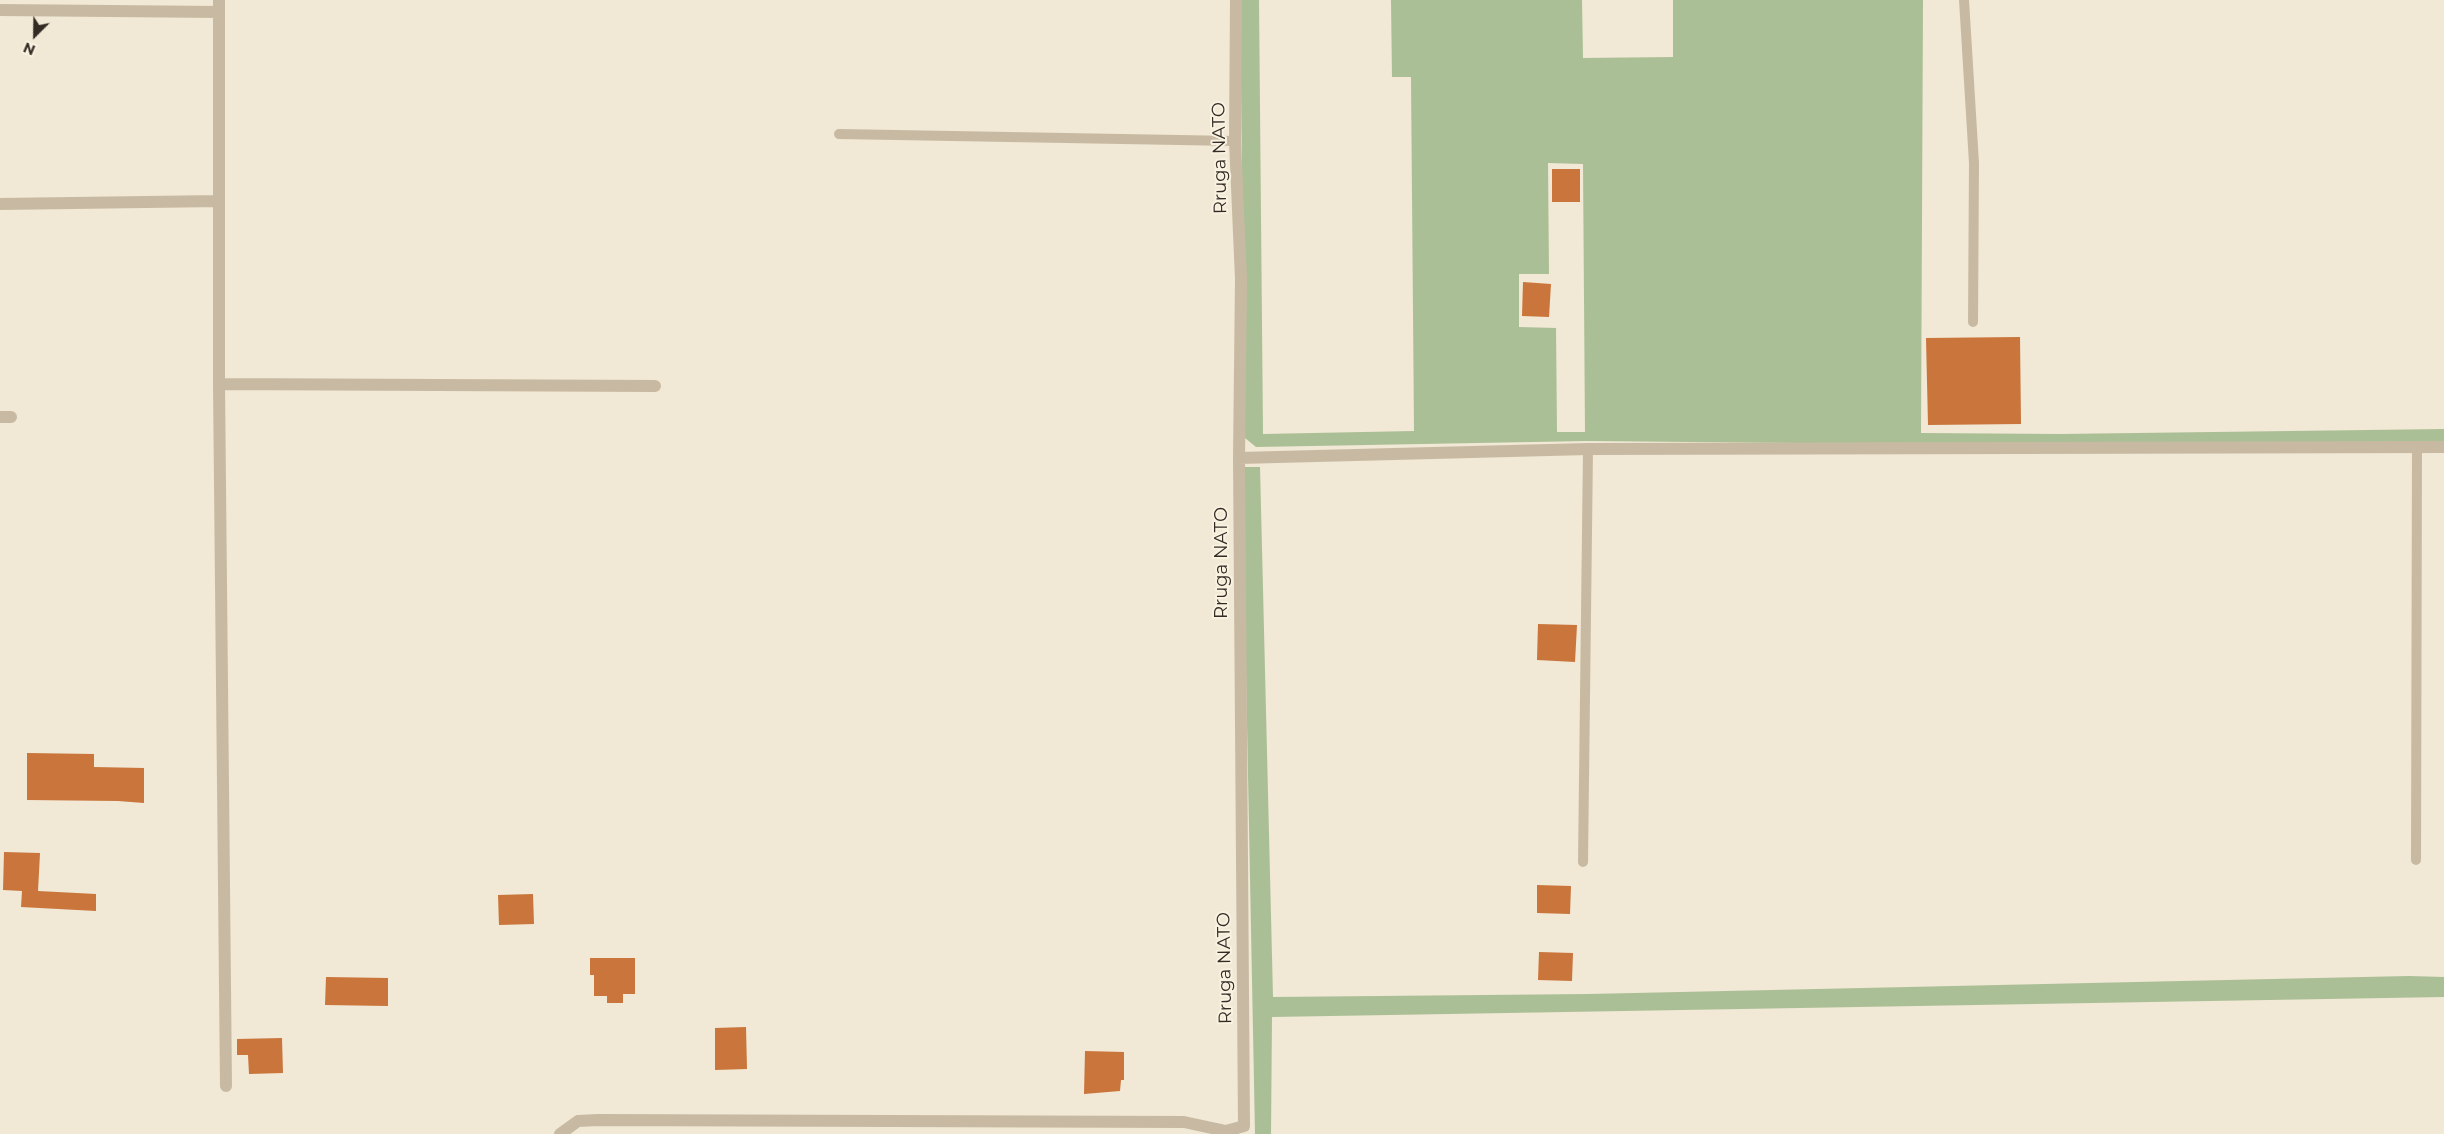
<!DOCTYPE html>
<html>
<head>
<meta charset="utf-8">
<style>
  body { margin:0 }
  #map { position:relative; width:2444px; height:1134px; overflow:hidden; background:#f1e8d5; font-family:Montserrat,sans-serif }
  canvas { display:block }
  .north { position:absolute; left:10px; top:10px; width:50px; height:50px; -webkit-text-stroke:4px #f9f2e1; paint-order:stroke; rotate:203deg; font-size:14px; font-weight:700; line-height:20px; text-align:center; color:#332b24 }
  .north::after { content:''; display:block; margin:auto; width:18px; height:22px; background:#332b24; clip-path:polygon(50% 0,100% 100%,50% 72%,0 100%) }
</style>
</head>
<body>
<div id="map">
<canvas width="2444" height="1134"></canvas>
<div class="north">N</div>
</div>
<script>
const ctx = document.querySelector('canvas').getContext('2d');
ctx.lineJoin = 'round';
function paint(path, color) { ctx.fillStyle = color; ctx.fill(path, 'evenodd'); }
function trace(path, color, width, dash) { ctx.strokeStyle = color; ctx.lineWidth = width; ctx.lineCap = dash ? 'butt' : 'round'; ctx.setLineDash(dash || []); ctx.stroke(path); }
function label(font, color, halo, rows, align = 'center') {
  ctx.font = font + ' Montserrat,sans-serif'; ctx.lineWidth = 4; ctx.setLineDash([]); ctx.textBaseline = 'middle'; ctx.strokeStyle = halo; ctx.fillStyle = color; for (const [text, x, y, turn = 0] of rows) {
    ctx.save(); ctx.translate(x, y); ctx.rotate((+turn || 0) * Math.PI / 180); ctx.textAlign = isNaN(turn) ? turn : align; if (halo) ctx.strokeText(text, 0, 0); ctx.fillText(text, 0, 0); ctx.restore();
  }
}
paint(new Path2D(`
  M1240,0h19l4,434 151,-3 -3,-354h-19l-1,-77h191l1,58 90,-1v-57h250l-2,433 139,1 384,-5v13l-441,3 -416,-4 -331,6 -11,-9zM1548,163l35,1 2,268h-28l-1,-104 -37,-1v-53h30z
  M1242,467h18l13,530 316,-3 820,-18 35,1v20l-1172,20 -1,117h-16z`), '#aabf96');
paint(new Path2D(`
  M1552,169h28v33h-28z
  M1523,282l28,2 -2,33 -27,-1z
  M2020,337l1,87 -93,1 -2,-87z
  M1538,624l39,1 -2,37 -38,-2z
  M27,753l67,1v13l50,1v35l-26,-2 -91,-1z
  M4,852l36,1 -2,38 58,3v17l-75,-4 1,-16 -19,-1z
  M1537,885l34,1 -1,28 -33,-1z
  M533,894l1,30 -35,1 -1,-30z
  M1539,952l34,1 -1,28 -34,-1z
  M590,958h45v36h-12v9h-16v-7h-13v-21h-4z
  M326,977l62,1v28l-63,-1z
  M746,1027l1,42 -32,1v-42z
  M282,1038l1,35 -34,1 -1,-19h-11v-16z
  M1085,1051l39,1v28h-3l-1,11 -36,3z`), '#c9753b');
trace(new Path2D(`
  M1964,0l10,163 -1,159
  M839,134l396,7
  M2416,860l1,-413
  M1583,862l5,-413`), '#c8baa2', 10);
trace(new Path2D(`
  M219,0v384l7,702
  M0,10l219,2
  M0,204l219,-3
  M219,384l436,2
  M0,417h11
  M1239,458l349,-9 856,-2
  M560,1134l18,-13 20,-1 586,2 42,9 18,-5 -5,-668 2,-179 -6,-138 1,-141`), '#c8baa2', 12);
label('18px', '#332b24', '#f9f2e1', [
  ["Rruga NATO",1220,158,-91],
  ["Rruga NATO",1222,563,-90],
  ["Rruga NATO",1225,968,-91]
]);
</script>
</body>
</html>
